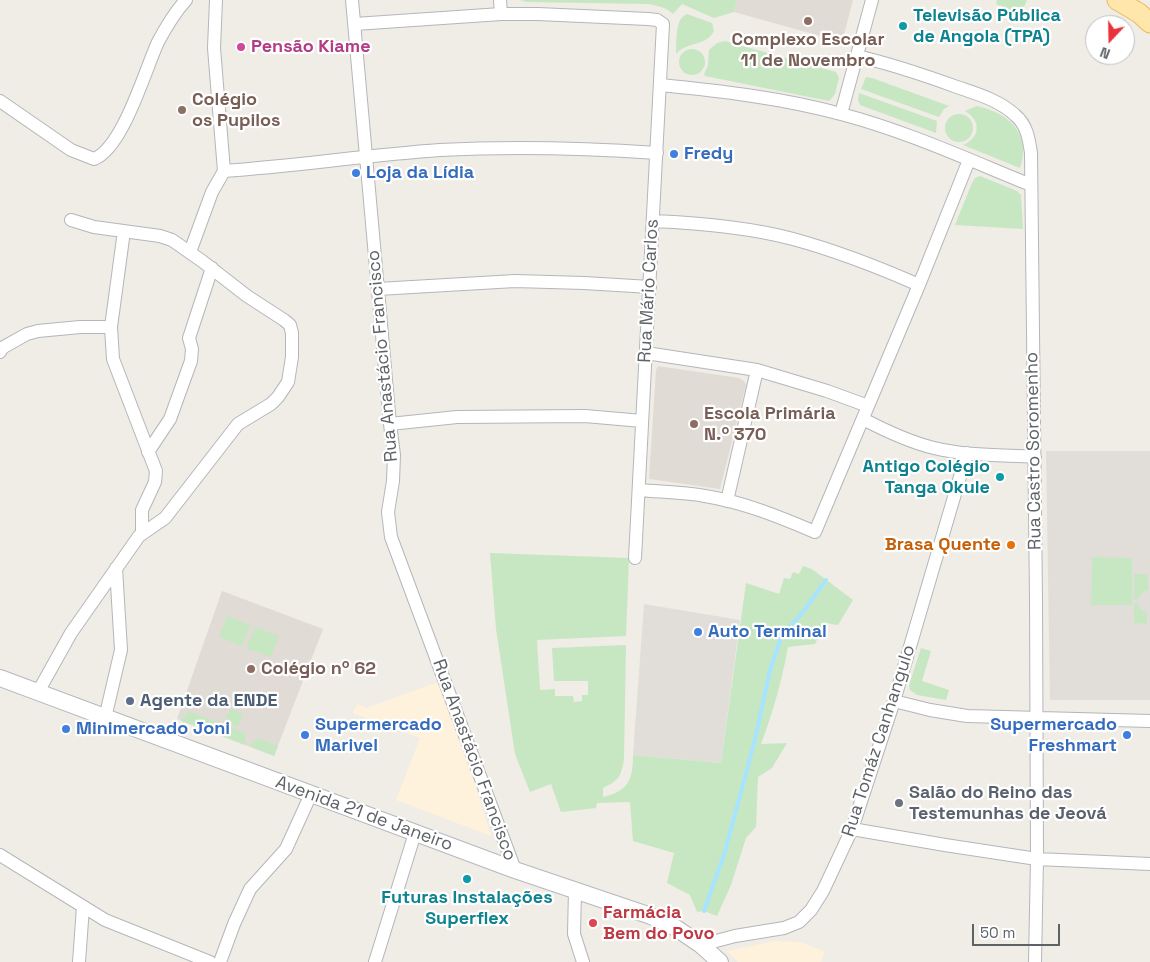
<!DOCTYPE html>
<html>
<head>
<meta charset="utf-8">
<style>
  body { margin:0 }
  #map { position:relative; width:1150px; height:962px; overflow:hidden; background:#f0ece6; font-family:"Space Grotesk",sans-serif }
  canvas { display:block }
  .north { position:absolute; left:1085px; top:15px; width:50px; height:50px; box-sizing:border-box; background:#fff; border:1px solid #bec0c2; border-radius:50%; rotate:201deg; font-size:14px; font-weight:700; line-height:20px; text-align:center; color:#5d6266 }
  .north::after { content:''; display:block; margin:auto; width:18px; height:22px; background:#e9333c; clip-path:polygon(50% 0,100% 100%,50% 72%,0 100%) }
  .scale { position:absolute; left:972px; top:924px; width:88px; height:22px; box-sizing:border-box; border:2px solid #5d6266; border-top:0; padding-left:6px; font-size:15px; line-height:18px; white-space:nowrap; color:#5d6266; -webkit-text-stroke:4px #fff; paint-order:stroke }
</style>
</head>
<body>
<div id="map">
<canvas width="1150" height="962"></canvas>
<div class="north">N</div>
<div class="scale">50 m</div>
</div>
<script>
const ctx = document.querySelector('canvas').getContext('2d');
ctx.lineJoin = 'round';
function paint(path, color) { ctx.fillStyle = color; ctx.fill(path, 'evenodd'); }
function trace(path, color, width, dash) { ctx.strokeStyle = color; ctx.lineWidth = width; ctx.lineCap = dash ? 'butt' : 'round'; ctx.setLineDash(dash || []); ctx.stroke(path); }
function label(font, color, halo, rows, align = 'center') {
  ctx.font = font + ' "Space Grotesk",sans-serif'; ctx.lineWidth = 4.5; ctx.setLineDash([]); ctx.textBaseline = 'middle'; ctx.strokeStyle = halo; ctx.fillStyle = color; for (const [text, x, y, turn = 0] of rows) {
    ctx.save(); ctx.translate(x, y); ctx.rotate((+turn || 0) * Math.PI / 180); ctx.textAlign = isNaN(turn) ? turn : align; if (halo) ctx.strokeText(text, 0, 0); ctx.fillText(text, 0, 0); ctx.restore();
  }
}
paint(new Path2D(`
  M438,682l40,104 -2,5 2,2 13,43 -95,-36 24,-62 -67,-25 4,-9 9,4z
  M776,941l25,1 24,10 -4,9 2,1h-85l-11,-11z`), '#fef2dd');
paint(new Path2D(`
  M1046,451h104v249h-100z
  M644,604l96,16 -19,143 -88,-8z`), '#e1deda');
paint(new Path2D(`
  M737,0h116l-11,42 -108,-30z
  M658,366l81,12 5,3 2,4 -26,104 -71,-10 7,-109z
  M222,591l101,38 -49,127 -97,-37z`), '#e0dbd4');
paint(new Path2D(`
  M520,0h217l-3,12 -20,6 -32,-14 -9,10c-7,-7 -15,-8 -25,-10l-121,-2z
  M997,0h30l-6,14 -25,-10z
  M687,14l25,9 2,8c-8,16 -28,10 -38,23 1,-12 -2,-35 11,-40z
  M725,41l111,31 3,6 -4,16 -6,7 -124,-25 -1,-2 4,-9 1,-15 8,-7z
  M679 62a13 13 0 1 1 26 0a13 13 0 1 1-26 0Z
  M866,77l6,1 77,28 -5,3 -5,8 -78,-28z
  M859,93l78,28 -1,12 -76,-28 -2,-5z
  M977,106c32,7 55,28 43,62l-57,-23c17,-7 19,-24 2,-34z
  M945 128a14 14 0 1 1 28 0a14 14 0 1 1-28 0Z
  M980,176l37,15 4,4 2,34 -68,-4 17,-42 3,-5z
  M490,553l139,5 -3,78 -89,4 3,50 15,-1v7h18l1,6 8,-1v-6h6v-14h-34l-2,-33 74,-3 -2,114c-3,18 -5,21 -21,29v9c26,-6 30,-18 30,-42l88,8 25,-180 33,11 5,-16 6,1 3,-7 6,2 4,-8 9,3 41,31 -15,25 -13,-2 -10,21 -27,3c-6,33 -15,65 -27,97l26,-1 -15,25 -14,9 -2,50 -10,11 -15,47 -14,31 -13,-5 -7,1 -7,-17 -23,-12 7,-30 -41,-12 -3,-39 -33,1 -1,5 -35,4 -10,-28 -21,8 -15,-38 -19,-125z
  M1092,557l40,1v47h-41z
  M1134,574h14v16l-5,2 -5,7h-4z
  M1134,603h4l3,7 6,3v11l-13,-1z
  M227,616l23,9 -8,21 -23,-9z
  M255,627l24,9 -8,21 -25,-9z
  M921,648l10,3 -9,30 27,9 -3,10 -29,-5 -7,-5 -1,-5z
  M230,709l13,4 -5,14 -13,-5z
  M188,711l57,22v12l-64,-24z
  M257,738l21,8 -4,10 -25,-10z`), '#c7e7c3');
trace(new Path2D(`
  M704,911l21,-59 30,-113 15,-69 12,-35 21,-23 23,-32`), '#a7e4ff', 4);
const minor = new Path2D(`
  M216,0l-2,48 10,123c72,-5 144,-16 216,-21 72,-4 145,-2 217,3
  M352,0l38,424 4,31 -1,26 -5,31 3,25 124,333
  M501,14h37l110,5 9,1 6,4 -28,534
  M355,24l146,-10 -1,-14
  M857,56c34,8 67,19 100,31 20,7 42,13 58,28 12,10 14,24 16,38l5,446 1,260 -2,103
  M661,85c60,6 121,13 180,29 65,17 128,46 190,71
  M0,101l71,49 23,9c29,-11 51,-89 64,-117 8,-15 17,-30 28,-42
  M841,114l31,-114
  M653,221c47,2 95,6 140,18 44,12 85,28 126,46
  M124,231l-13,96 2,32 43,112 -1,11 -13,28v24
  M190,252l22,-60 12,-21
  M378,289l137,-8 69,2 66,4
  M0,352l2,-4 25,-14 11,-3 42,-4h31
  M646,353l111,17 70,21 41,15
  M863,419c23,12 46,23 71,29 33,8 68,7 101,9
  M390,424l67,-7 128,-1 57,5
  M148,452l22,-33 21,-58 1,-12 -3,-11 23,-70
  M639,490c22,2 44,2 66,6 38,6 75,21 110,36l104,-247 50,-125
  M727,501l30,-131
  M38,692l33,-59 68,-97 26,-18 73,-94 33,-20 7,-7 10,-15 4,-25v-24l-2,-8 -6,-5 -37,-24 -45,-35 -30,-21 -12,-4 -66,-9 -23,-7
  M894,701l36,9 37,6 183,5
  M105,718l16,-68 -5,-82
  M852,829l93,16 92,14 113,5
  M0,855l105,65 105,42
  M575,891l-1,43 9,28
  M701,945l34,-9 49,-8 15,-6 12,-12 12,-19 29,-62 42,-128 73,-248
  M79,962l4,-55
  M220,962l14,-38 16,-35 36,-40 25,-55
  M375,962l40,-129`);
const secondary = new Path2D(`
  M0,678l515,192 136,46 25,12 25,17 19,17`);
const primary = new Path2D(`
  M1117,0l22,13 11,10`);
trace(minor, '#b3b7ba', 14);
trace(secondary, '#b4b9bd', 18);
trace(primary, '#f1b55e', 21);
trace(minor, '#fff', 12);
trace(secondary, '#fff', 16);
trace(primary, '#ffe7ac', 19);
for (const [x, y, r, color] of [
  [808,21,5,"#8d6e63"],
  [903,26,5,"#0f9aa8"],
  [241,47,5,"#d1479c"],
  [182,110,5,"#8d6e63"],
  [674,154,5,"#3f7fe0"],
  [356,173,5,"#3f7fe0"],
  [694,424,5,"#8d6e63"],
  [1000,477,5,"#0f9aa8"],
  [1011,545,5,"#e8710a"],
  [698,632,5,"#3f7fe0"],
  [251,669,5,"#8d6e63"],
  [130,701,5,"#5c6f8a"],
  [66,729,5,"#3f7fe0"],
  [305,735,5,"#3f7fe0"],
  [1127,735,5,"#3f7fe0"],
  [899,803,5,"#6b7280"],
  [467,879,5,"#0f9aa8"],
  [593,923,5,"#e0444e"]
]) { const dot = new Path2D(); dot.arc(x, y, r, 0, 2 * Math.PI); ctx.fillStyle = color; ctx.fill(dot); trace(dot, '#fff', 2); }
label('bold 18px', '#0d838f', '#fff', [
  ["Televisão Pública",913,16],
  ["de Angola (TPA)",913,37],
  ["Antigo Colégio",990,467,"right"],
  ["Tanga Okule",990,488,"right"],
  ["Futuras Instalações",467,898,"center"],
  ["Superflex",467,919,"center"]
], 'left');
label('bold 18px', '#785e54', '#fff', [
  ["Complexo Escolar",808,40,"center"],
  ["11 de Novembro",808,61,"center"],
  ["Colégio",192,100],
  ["os Pupilos",192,121],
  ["Escola Primária",704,414],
  ["N.º 370",704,435],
  ["Colégio nº 62",261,669]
], 'left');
label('bold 18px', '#b23c85', '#fff', [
  ["Pensão Kiame",251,47]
], 'left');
label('bold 18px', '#366cbe', '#fff', [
  ["Fredy",684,154],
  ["Loja da Lídia",366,173],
  ["Auto Terminal",708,632],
  ["Supermercado",315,725],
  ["Marivel",315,746],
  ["Supermercado",1117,725,"right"],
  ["Freshmart",1117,746,"right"],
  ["Minimercado Joni",76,729]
], 'left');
label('18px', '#5d6266', '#fff', [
  ["Rua Mário Carlos",649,291,-87],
  ["Rua Anastácio Francisco",383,356,-95],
  ["Rua Castro Soromenho",1034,451,-91],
  ["Rua Tomáz Canhangulo",879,741,-72],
  ["Rua Anastácio Francisco",474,760,70],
  ["Avenida 21 de Janeiro",364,814,20]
]);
label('bold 18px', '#c56008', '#fff', [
  ["Brasa Quente",1001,545]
], 'right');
label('bold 18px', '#4e5e75', '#fff', [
  ["Agente da ENDE",140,701]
], 'left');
label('bold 18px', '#5b616d', '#fff', [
  ["Salão do Reino das",909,793],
  ["Testemunhas de Jeová",909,814]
], 'left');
label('bold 18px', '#be3a42', '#fff', [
  ["Farmácia",603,913],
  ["Bem do Povo",603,934]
], 'left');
</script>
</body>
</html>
